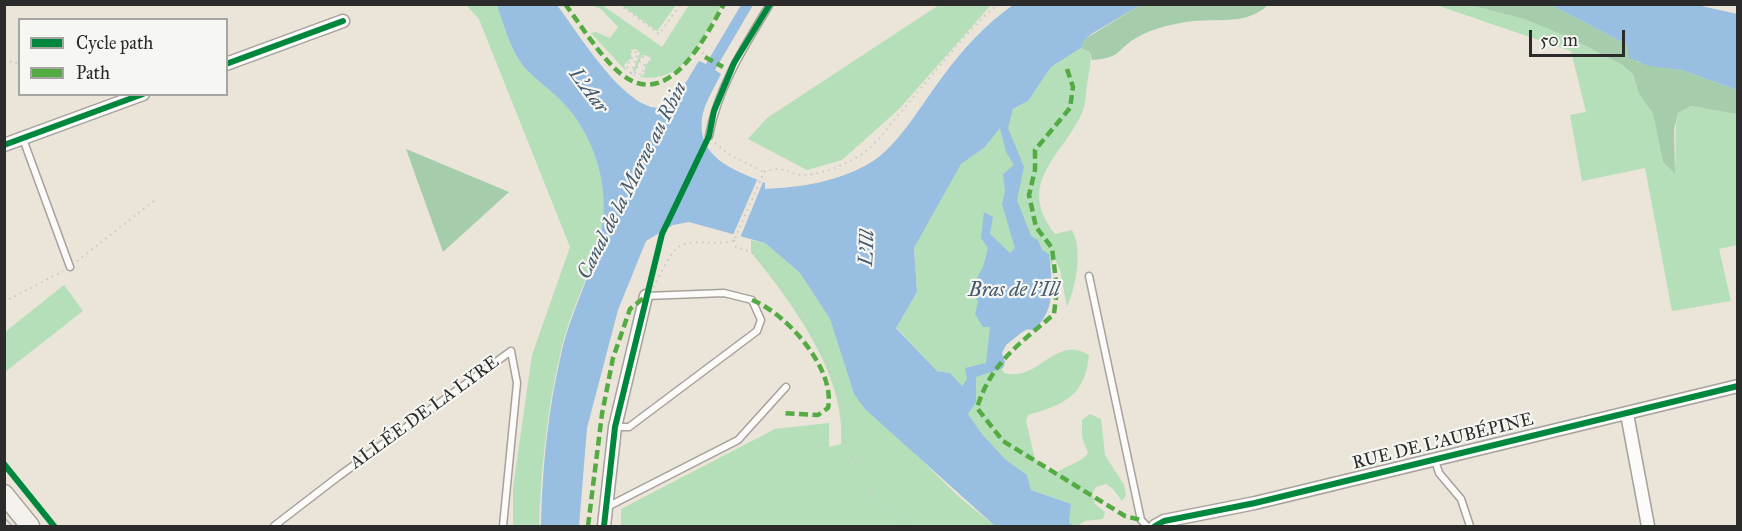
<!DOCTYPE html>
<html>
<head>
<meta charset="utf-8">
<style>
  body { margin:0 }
  #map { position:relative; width:1742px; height:531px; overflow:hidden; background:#eae4d9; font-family:"IM FELL Great Primer",serif }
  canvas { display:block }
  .frame { position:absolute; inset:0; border:6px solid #2b2b2b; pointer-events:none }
  .legend { position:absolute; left:18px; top:18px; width:210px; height:78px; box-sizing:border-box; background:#f6f6f2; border:2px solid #a5a5a2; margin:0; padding:8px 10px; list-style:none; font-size:18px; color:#2b2b2b }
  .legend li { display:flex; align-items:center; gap:12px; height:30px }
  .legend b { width:30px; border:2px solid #a5a5a2 }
  .scale { position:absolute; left:1529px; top:30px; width:96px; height:27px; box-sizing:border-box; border:3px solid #2b2b2b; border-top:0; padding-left:8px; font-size:18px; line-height:21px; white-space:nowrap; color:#2b2b2b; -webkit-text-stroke:4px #f6f6f2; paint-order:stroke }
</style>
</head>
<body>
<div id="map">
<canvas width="1742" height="531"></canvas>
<div class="frame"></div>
<ul class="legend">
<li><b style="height:8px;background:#00873e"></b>Cycle path</li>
<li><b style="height:8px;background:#54ab44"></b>Path</li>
</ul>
<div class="scale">50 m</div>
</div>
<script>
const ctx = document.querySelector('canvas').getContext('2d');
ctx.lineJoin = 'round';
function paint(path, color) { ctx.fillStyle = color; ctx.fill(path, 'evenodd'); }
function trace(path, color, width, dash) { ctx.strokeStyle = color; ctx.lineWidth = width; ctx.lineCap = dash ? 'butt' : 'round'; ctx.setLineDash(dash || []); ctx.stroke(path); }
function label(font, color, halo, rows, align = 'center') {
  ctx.font = font + ' "IM FELL Great Primer",serif'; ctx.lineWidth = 4.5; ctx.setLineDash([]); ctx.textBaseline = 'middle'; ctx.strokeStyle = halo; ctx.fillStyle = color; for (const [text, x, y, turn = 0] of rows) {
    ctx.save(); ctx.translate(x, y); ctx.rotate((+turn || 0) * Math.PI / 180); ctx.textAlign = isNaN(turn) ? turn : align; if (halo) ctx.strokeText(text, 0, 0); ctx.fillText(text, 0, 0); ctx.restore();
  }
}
paint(new Path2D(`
  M466,5h31c7,21 13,44 27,62 12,13 28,24 40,37 14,14 26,36 32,55 25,78 -20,123 -36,196 -13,55 -19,115 -21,171h-26v-38l19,-133 38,-108 -91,-228z
  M591,5h11l60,42 27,-42h33c-20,32 -36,79 -82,72l5,-4v-8l6,-4 -1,-5 -8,-1 -7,17 -2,-1 7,-18 -4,-4 -5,1v8l-7,7 2,6 -35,-38 5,-1 14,6 8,-11 -17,-18z
  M621,5h55l-19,26z
  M939,5h52l-92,104 -57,51 -35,10 -59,-31 19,-21z
  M1436,5h34l54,14 44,18 53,27 12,10 6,20 14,20 10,48 11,11c4,-20 -1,-40 4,-60l13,-7 46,8v131l-18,4 12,52 -59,10 -27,-143 -63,13 -12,-66 16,-3 -15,-61z
  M1081,48l9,4c2,10 -1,17 -2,27 -3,14 -1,27 -9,40 -22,41 -62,66 -24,115l17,-4c11,20 4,57 -5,77l-7,-37 -5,-11 -9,12 -7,54 -31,13 -11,23 7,12c35,10 50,-39 85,-18 -4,41 -24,49 -61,60l-2,6 9,38 19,16c10,-10 27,-11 34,-22l-6,-16v-17l8,-6 11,5 4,36 19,30 2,10 -4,6 -10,-13 -6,-4 -10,3 -4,7 3,10 10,8 -2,7 -18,2 -8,5 -8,-3 2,-19 -40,-14 -4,-15 -21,-15 -24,-26 -22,-31 -10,-30 -13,-2 -41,-44 21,-35 -3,-44 47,-85 24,-16 29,-38 14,-8 23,-34z
  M751,240l14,3 35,30 30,46 24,75 105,103 36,29h-374v-17l154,-80 54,-6v24l12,-3c6,-69 -50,-142 -90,-192z
  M64,285l19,26 -78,61v-40z`), '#b4dfb9');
paint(new Path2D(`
  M1140,5h128c-24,23 -58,11 -88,18 -15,3 -31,7 -44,15 -21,13 -15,20 -44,22l-2,-8 -9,-4 4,-9z
  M1470,5h81l77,40 9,17 45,8 55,20v24l-46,-8 -13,7 -4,17 1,44 -12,-12 -10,-48 -14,-20 -6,-20 -12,-10 -53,-27 -44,-18z
  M406,149l103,43 -66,60z`), '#a5cdab');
paint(new Path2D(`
  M497,5h60c18,23 74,117 110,101 10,-5 25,-35 32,-45l7,3 35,-59h12l-38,65 6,4c-6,13 -17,29 -19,44 -5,40 32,52 63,65v6c38,-2 72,-7 105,-26 27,-15 54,-62 73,-87 19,-26 44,-53 70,-71h127l-47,28 -8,6 -4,9 -30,19 -23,34 -15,8 -5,19 16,39 -7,33 14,36 7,4 4,10 7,4c3,28 8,57 -16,76l-7,-1 -20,16 -4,8 3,9 -2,6 -27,9v25l-8,12 14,20 24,26 21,15 4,15 40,14 -2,19 7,3h-81l-130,-117 -11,-15 -24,-75 -30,-46 -35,-30 -76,-21 -16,3 -27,16 -28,69 -31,118 -8,98h-38c1,-56 7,-116 20,-171 16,-71 60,-119 35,-196 -6,-19 -18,-41 -32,-55 -12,-13 -28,-24 -40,-37 -14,-18 -20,-41 -27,-62zM1000,128l6,24 8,13 -11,9 2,17 -3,13 13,44 -5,5 -20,-19 3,-17 -9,-5 -3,26 7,10 -5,19 -11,20 6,15 -3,12 8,13h7l-4,36 -21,5 2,11 -5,7 -12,-13 -13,-2 -41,-43 21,-36 -3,-44 47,-84 24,-17z
  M1551,5h146l40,9v76l-55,-20 -33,-4 -20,-8 -1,-13z`), '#98bee1');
paint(new Path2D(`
  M757,180l6,2 -23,56 -7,-3z`), '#eae4d9');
const lane = new Path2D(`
  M709,136c9,-49 35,-89 61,-132
  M23,139l47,128
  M1089,276l52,244 6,6
  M615,427h14l128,-96 4,-11 -9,-20 -28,-7 -78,3
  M1435,460l4,13 22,26 9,27
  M605,508l133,-68 48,-53
  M274,526l65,-50 172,-125 6,32 -14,143`);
const street = new Path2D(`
  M226,64l117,-43
  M4,145l139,-51
  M1627,414l21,112
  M604,526l11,-99 31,-131
  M1155,526l9,-5 91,-18 483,-117`);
const secondary = new Path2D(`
  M4,494l26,32`);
trace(lane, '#a5a19b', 9);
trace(street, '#a5a19b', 15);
trace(secondary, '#a5a19b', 21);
trace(new Path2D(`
  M619,4l40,30 22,-30
  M700,47l5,10
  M4,60l16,4
  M631,73l-5,-7 6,-7 -1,-8 7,2 -7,20 3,2 8,-18 7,-1 1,5 -6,4 -1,9 -9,1
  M715,143l13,11 36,18
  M764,172c19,-8 22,2 39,3 17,0 38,-9 52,-17 21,-11 30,-28 45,-45 32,-37 61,-77 98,-109
  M735,238l29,-66
  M734,240l2,7 20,7 46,62 21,37 14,35 7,26v30l36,62 35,20
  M77,261l78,-61
  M649,285l13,-51
  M653,287c8,-12 13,-27 22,-37 14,-15 41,-2 59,-10
  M4,302l59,-31`), '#cac9c6', 2, [1.5, 4.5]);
trace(lane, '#fcfbf9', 6);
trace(street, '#fcfbf9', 12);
trace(secondary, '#f5f2ee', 18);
trace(new Path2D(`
  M4,517l8,9`), '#b4b3b1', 1.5);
trace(new Path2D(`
  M565,4c16,21 36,54 56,70 48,38 84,-37 103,-70
  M705,57l18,10
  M1067,69l6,18 -3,21 -35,42v20l-6,25 7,32 16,21 5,41 -3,25c-34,30 -63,48 -77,94l26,33 122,75 16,4
  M752,300c34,13 84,69 76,108l-10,7 -36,-2
  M588,526l14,-112 11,-56 17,-49 16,-13`), '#54ab44', 4.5, [9, 4.5]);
trace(new Path2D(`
  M226,64l117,-43
  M4,145l139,-51
  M4,464l50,62
  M604,526l11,-99 47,-193 47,-98 5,-25 20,-48 36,-59
  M1155,526l9,-5 91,-18 483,-117`), '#00873e', 6);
label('18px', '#2b2b2b', '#f6f6f2', [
  ["ALLÉE DE LA LYRE",425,413,-36],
  ["RUE DE L'AUBÉPINE",1443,442,-14]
]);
label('italic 20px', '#45596c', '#f6f6f2', [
  ["L'Aar",588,91,53],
  ["Canal de la Marne au Rhin",633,181,-63],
  ["L'Ill",868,248,-87],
  ["Bras de l'Ill",1014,291]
]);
</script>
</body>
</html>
